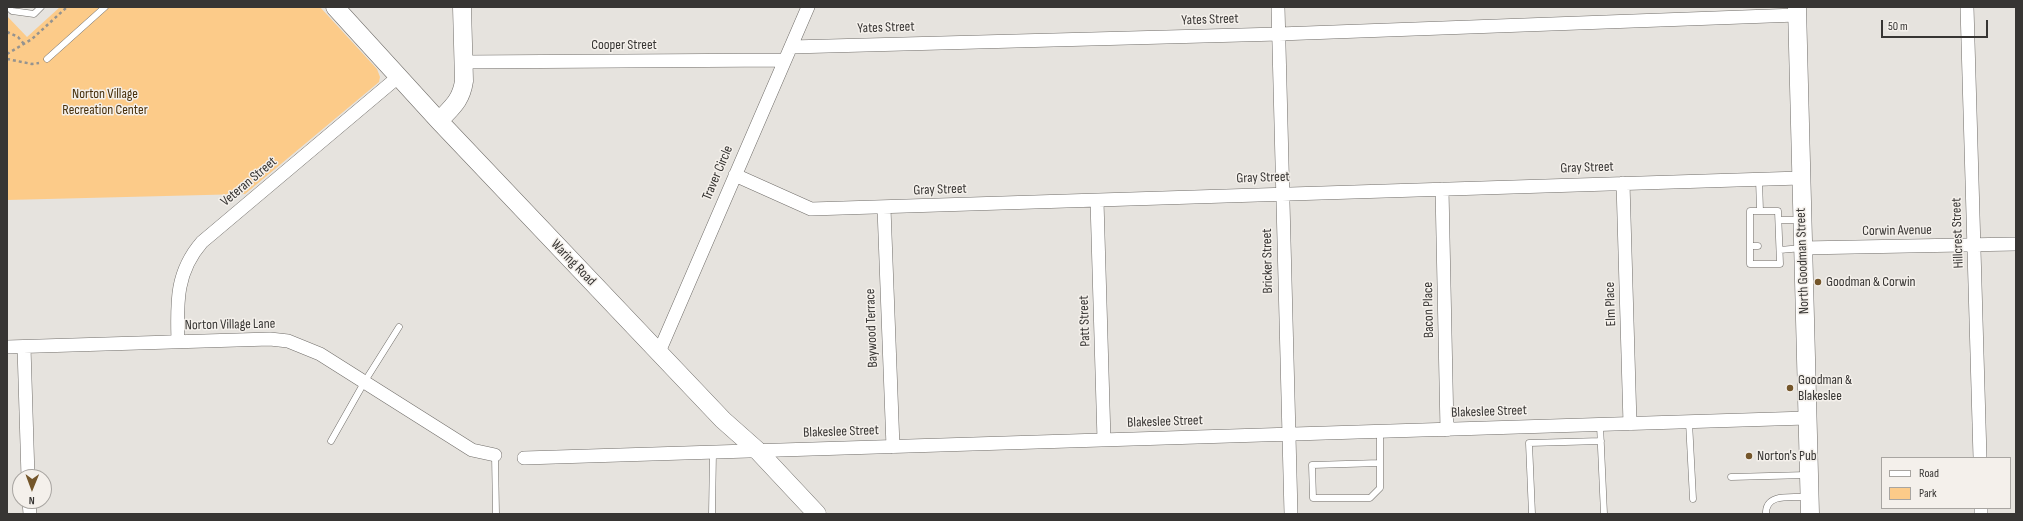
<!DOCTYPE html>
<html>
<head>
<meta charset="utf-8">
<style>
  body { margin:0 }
  #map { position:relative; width:2023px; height:521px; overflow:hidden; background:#e6e3de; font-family:"Sofia Sans Condensed",sans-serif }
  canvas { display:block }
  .frame { position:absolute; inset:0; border:8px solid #373533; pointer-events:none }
  .legend { position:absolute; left:1881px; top:457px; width:130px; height:52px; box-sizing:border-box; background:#f4f0eb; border:1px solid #a8a5a1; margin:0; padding:5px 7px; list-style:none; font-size:12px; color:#373533 }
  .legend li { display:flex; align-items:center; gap:8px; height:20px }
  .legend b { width:20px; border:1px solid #a8a5a1 }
  .north { position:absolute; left:12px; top:469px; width:40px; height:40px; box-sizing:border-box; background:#f4f0eb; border:1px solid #a8a5a1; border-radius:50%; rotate:181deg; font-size:11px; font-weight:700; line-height:16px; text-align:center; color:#373533 }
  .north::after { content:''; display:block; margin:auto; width:14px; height:18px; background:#74562a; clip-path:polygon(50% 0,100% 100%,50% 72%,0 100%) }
  .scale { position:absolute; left:1881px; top:20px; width:107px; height:18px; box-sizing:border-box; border:2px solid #373533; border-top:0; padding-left:5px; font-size:12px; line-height:14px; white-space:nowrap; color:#373533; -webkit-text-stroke:3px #f4f0eb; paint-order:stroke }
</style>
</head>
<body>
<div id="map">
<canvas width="2023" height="521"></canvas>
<div class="frame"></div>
<ul class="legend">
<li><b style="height:5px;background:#fff"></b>Road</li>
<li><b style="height:11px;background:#fccb89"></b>Park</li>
</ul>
<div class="north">N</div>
<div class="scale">50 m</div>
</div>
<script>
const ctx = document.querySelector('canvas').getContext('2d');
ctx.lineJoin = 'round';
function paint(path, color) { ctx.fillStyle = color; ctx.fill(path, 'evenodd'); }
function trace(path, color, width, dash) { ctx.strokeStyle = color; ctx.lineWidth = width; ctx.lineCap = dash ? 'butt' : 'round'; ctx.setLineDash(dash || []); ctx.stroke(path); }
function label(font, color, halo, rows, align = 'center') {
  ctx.font = font + ' "Sofia Sans Condensed",sans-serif'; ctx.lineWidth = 3; ctx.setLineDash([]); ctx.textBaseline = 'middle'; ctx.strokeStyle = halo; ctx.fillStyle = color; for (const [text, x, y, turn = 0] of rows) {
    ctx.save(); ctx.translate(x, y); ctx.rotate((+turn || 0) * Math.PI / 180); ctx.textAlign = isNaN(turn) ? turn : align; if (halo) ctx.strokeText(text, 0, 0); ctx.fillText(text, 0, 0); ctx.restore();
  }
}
paint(new Path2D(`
  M60,7h260l57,62 3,8 -1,5 -134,112 -238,6v-184l20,21z`), '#fccb89');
const lane = new Path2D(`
  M8,7l4,4 22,3 7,-7
  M47,59l58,-52
  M1759,179l1,32h-10v53h30l-2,-53h-18
  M1779,220h22
  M1750,246h8
  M1780,250l22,-2
  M1689,422l4,77
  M1600,425l4,89
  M331,441l34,-60 34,-54
  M495,455l1,59
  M1380,463l-68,2 1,33h57l10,-10v-56
  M1731,477l76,-2
  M712,514l1,-62
  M1532,514l-3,-71 72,-2
  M1766,514c-1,-22 27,-16 43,-17`);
const street = new Path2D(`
  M1278,7l13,507
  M1967,7l13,451
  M791,47l488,-13 518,-19
  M463,62l322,-2
  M735,175l76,34 990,-31
  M1623,183l7,241
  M1442,189l5,241
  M1097,201l7,239
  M884,208l9,239
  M1802,248l214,-4
  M178,342c-1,-38 -3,-69 24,-100l196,-165
  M7,347l263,-8 18,2 32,13 152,96 23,5
  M24,347l4,130
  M659,352l149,-345
  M524,458l1283,-40
  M29,501l1,13
  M1981,508v6`);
const secondary = new Path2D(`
  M335,7l104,114 284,299 35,31 59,63
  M1797,7l13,507
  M439,121c13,-14 22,-20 25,-40l-2,-74`);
trace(lane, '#706d69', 7);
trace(street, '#706d69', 14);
trace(secondary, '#706d69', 19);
trace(new Path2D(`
  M7,32l11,5 6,7
  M7,54l25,-15 35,-32
  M7,59l25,5 7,-1`), '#95938f', 2.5, [3, 3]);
trace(lane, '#fff', 6);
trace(street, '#fff', 13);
trace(secondary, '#fff', 18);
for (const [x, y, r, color] of [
  [1818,282,4,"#74562a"],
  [1790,388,4,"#74562a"],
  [1749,456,4,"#74562a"]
]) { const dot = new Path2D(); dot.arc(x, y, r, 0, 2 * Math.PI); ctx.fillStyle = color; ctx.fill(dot); trace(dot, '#f4f0eb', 1.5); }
label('14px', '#373533', '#f4f0eb', [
  ["Yates Street",1210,20,-2],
  ["Yates Street",886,28,-2],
  ["Cooper Street",624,45],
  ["Gray Street",1587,168,-2],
  ["Traver Circle",718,173,-67],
  ["Gray Street",1263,178,-2],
  ["Veteran Street",249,182,-40],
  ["Gray Street",940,190,-2],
  ["Corwin Avenue",1897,231,-1],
  ["Hillcrest Street",1958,233,-92],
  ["Bricker Street",1268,261,-91],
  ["North Goodman Street",1803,261,-92],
  ["Waring Road",573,263,46],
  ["Elm Place",1611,304,-92],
  ["Bacon Place",1429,310,-91],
  ["Patt Street",1085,321,-92],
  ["Norton Village Lane",230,325,-1],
  ["Baywood Terrace",872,328,-92],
  ["Blakeslee Street",1489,412,-2],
  ["Blakeslee Street",1165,422,-2],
  ["Blakeslee Street",841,432,-2]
]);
label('14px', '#48310d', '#f4f0eb', [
  ["Norton Village",105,94],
  ["Recreation Center",105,110]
]);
label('14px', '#373533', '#f4f0eb', [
  ["Goodman & Corwin",1826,282],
  ["Goodman &",1798,380],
  ["Blakeslee",1798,396],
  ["Norton's Pub",1757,456]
], 'left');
</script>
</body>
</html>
